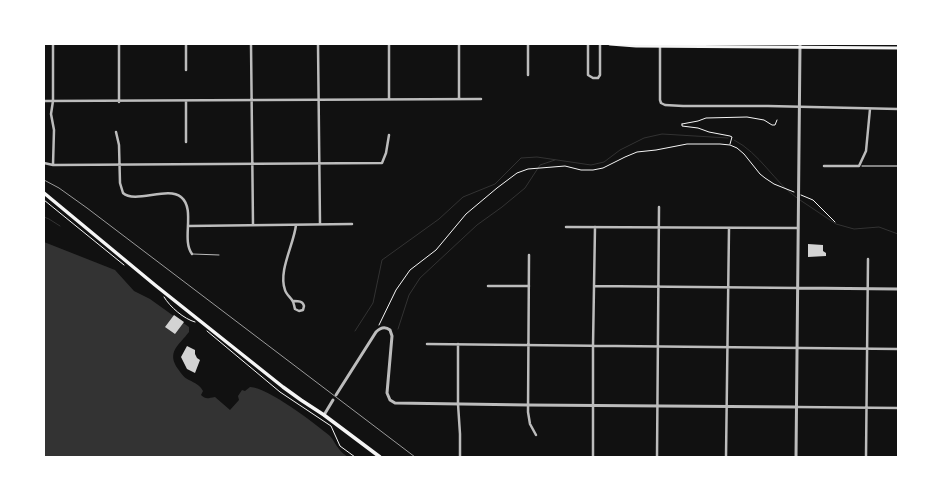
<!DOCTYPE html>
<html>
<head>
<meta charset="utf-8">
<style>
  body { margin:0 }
  #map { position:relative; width:942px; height:501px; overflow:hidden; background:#111; font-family:Arial,sans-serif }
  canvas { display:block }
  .frame { position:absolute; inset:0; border:45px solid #fff; pointer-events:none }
</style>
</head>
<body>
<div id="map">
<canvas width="942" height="501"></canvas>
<div class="frame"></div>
</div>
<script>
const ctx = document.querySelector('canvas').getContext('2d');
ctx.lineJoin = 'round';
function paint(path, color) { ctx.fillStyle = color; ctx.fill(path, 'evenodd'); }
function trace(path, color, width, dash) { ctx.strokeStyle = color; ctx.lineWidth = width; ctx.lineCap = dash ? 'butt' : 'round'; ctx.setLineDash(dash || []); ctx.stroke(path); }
paint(new Path2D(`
  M44,242l71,28 19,21 16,8 39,28v5c-10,13 -23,20 -11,37 3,4 6,9 11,11 6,3 11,5 14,11l-2,4c5,5 7,3 14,2l15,13 9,-10 -1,-4 4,-6 3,1 5,-4c19,1 64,36 80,49 4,4 5,9 9,13 2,3 6,6 9,8h-304z`), '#333');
trace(new Path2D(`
  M734,140c26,13 40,42 63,58
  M800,200l36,24 18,5 25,-2 19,7
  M44,217l5,2 11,7
  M398,329l11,-34 11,-17 57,-53 25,-18 23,-19 15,-23 15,-5
  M355,331l18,-28 9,-43 57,-41 24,-22 32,-13 26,-26 16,-1 54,8 13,-3 16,-12 24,-12 18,-4 66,4`), '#333', 1);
paint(new Path2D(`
  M808,244l15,1v6l3,2v3l-18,1z
  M174,315l10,7 -9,12 -10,-7z
  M187,346l8,4v4l2,4 3,2 -5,13 -8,-4 -6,-12z`), '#d3d3d3');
trace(new Path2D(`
  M682,124l16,-3 8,-3 41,-1 17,3 8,5h3l2,-5
  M682,124v2l16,2 11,4 21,4 2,1 -2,7
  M862,166h36
  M801,195l12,5 22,22
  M44,200l80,65
  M164,297c6,10 20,22 31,25
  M379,325l17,-35 14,-20 26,-20 30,-36 31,-26 20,-15 11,-4 37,-3 16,4h12l10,-2 22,-11 12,-5 19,-2 31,-6h33l10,1 7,3 7,6 16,20 5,4 9,6 20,8
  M207,331l73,61 51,34 9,20 15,11`), '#f5f5f5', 1);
trace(new Path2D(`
  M193,254l26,1`), '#bcbcbc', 1);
trace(new Path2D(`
  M53,44v57l-2,13 3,16 -1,35
  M119,44v58
  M186,44v26
  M251,44l2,181
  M318,44l2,180
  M459,44v55
  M588,44v31l5,3h5l2,-3v-31
  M660,44v56l1,3 4,2 18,1h85l130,3
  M528,75v-31
  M389,99v-55
  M44,101l437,-2
  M186,101v41
  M116,132l3,13 1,38 3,10c12,11 45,-7 58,4 15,12 0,43 11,57
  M44,163l9,2 329,-2 4,-10 3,-18
  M824,166h35l7,-15 4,-42
  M188,226l164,-2
  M566,227l232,1
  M529,255l-1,157 2,12 6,11
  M488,286h41
  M594,286l204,2
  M294,301c4,0 9,0 10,5l-1,4 -4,1 -4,-2c-1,-3 -1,-7 -3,-9 -2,-3 -6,-6 -7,-10 -7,-19 9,-46 11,-65
  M427,344l471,5
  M458,344v60l2,30v23
  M797,407l101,1
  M593,457v-111l2,-119
  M657,457l2,-250
  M726,457l3,-229
  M866,457l2,-198`), '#bcbcbc', 2.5);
trace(new Path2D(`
  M798,288l100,1
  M336,395l40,-63c4,-4 9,-6 14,-2l2,6 -5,57 3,7 5,3 133,2 269,2
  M324,415l9,-15
  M796,457l4,-413`), '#bcbcbc', 3);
trace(new Path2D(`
  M610,44l26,2 262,2`), '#f5f5f5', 3);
trace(new Path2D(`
  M44,193l111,92 128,102 18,13 23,15 56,42`), '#f5f5f5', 3.5);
trace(new Path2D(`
  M44,180l15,8 28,20 328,249`), '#9a9a9a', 1);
</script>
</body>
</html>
